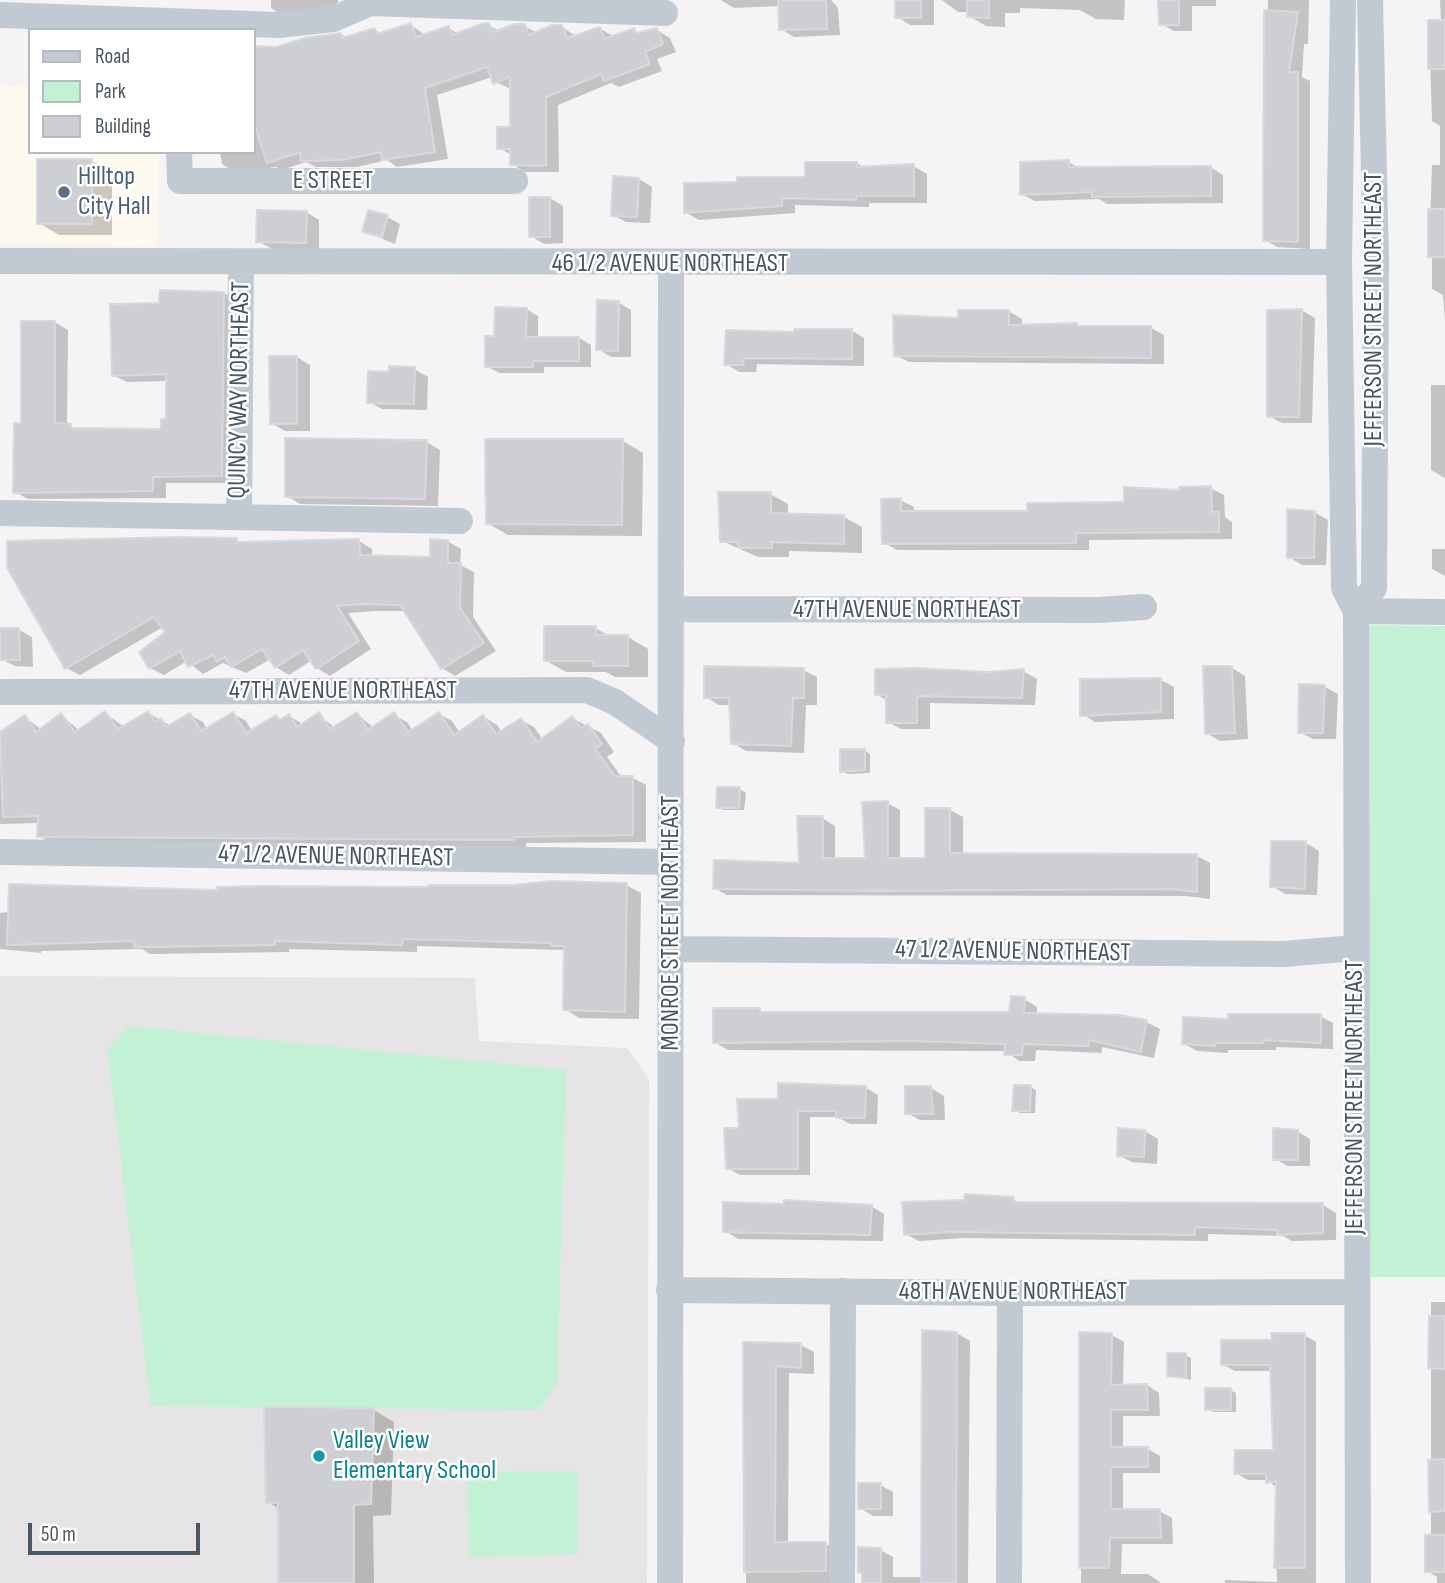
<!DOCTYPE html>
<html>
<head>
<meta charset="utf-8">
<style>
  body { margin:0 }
  #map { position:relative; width:1445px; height:1583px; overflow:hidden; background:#f5f3f3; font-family:"Sofia Sans Condensed",sans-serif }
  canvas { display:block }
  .legend { position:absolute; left:28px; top:28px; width:228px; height:126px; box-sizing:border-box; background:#fff; border:2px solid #b7bbc0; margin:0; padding:9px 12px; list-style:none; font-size:21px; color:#4a5661 }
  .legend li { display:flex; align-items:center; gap:14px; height:35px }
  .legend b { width:35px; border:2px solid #b7bbc0 }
  .scale { position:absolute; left:28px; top:1523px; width:172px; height:32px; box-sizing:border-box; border:4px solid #4a5661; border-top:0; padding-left:9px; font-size:21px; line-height:24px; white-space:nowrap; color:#4a5661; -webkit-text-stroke:5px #fff; paint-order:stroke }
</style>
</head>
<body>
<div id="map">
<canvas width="1445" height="1583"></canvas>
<ul class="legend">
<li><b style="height:9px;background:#c1cad2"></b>Road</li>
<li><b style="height:19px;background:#c3f1d5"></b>Park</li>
<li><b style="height:19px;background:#cdcfd5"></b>Building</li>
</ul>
<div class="scale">50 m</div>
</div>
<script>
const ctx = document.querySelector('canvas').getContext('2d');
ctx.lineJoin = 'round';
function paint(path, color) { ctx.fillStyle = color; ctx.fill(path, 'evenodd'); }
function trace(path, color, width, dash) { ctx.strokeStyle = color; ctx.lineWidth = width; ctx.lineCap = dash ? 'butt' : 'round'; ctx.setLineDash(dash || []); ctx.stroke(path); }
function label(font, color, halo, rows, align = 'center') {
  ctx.font = font + ' "Sofia Sans Condensed",sans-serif'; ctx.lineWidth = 5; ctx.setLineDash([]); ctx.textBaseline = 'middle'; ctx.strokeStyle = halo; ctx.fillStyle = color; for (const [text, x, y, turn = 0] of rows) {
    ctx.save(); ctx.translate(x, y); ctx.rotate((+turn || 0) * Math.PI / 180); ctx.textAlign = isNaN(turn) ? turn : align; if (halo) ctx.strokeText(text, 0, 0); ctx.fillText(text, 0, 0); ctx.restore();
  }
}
paint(new Path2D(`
  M0,85l30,2v65h129l-2,95 -157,-4z`), '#fdf9ef');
paint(new Path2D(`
  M0,976l475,2 4,63 148,7 22,31 -2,504h-647z`), '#e6e4e5');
paint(new Path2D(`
  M1350,625l95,1v651h-88z
  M129,1026l437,44 -9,316 -20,24 -386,-4 -44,-356z
  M577,1471l1,83 -109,3 -2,-85z`), '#c3f1d5');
paint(new Path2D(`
  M271,0h67v11l-54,5 -13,-8z
  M721,0h110l7,8 2,27 -46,2 -13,-8 -1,-23 -46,2z
  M897,0h37v25h-24l-13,-8z
  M942,0h183l-1,20 -28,-1 -16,-9 -60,-2v5h-15v14l-19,-1 -17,-10v-4h-11z
  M1160,0h56v6h-24v25h-18l-14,-8z
  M1268,0h41l-1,44h-4l-2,33 8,4v168l-33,-2 -12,-7z
  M1440,0h5v321l-2,-26 -11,-6v-32l-3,-1 3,-91h8v-39l-8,-5 -3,-99h12z
  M411,25l14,10 23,-7 11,6 29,-9 12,6 24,-5 13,7 25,-6 14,9 23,-8 14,8 21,-6 7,4 16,-4 13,8 6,14 -19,7 5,12 -43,16 -8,-4 -53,22 1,67h-34l-13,-8v-9l-13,-7 12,-20v-39l-16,-7 -3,-5 -55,18 11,64 -51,8 -10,-7 -30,7h-41l-10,-5 -24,8 -6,-3 -41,5 -13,-8 -2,-12h34v-104l23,1 64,-15 6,4 28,-8 7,4z
  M91,161l21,11v63h-53l-20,-12z
  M1068,162l13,7 129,-2 13,8v28l-116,1 -8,-5 -64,2 -14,-7z
  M857,163l8,5 48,-2 14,8v29h-58v4l-74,-2v8l-96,7 -14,-8z
  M639,179l13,8 -2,36 -24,-1 -13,-7z
  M550,198l13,8v37l-19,1 -13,-8z
  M306,212l13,8v29h-47l-14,-8z
  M387,217l13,7 -5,20 -31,-13z
  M224,293l13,8 -2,182h-69v15l-138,1 -13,-7 7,-67 32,-103 14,8 -1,95 12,5 84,1 4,-11 1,-39 -41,1 -14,-7 48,-71z
  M618,302l13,8v47h-20l-13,-8z
  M526,309l12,7v22h41l12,7v22h-47v6h-45l-12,-7 9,-28z
  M1301,310l14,8 -3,105h-30l-13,-7z
  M1008,311l14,8v7l129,2 13,7v29l-255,-2 -14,-7 64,-35z
  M851,330l13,8v28l-107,-2 -1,8h-17l-13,-8 70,-30z
  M297,357l13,8v66h-25l-14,-8z
  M414,369l14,8 -1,33 -45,-1 -13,-7 21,-28z
  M1431,385h14v93l-14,-8z
  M487,441h136l20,12 -1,83 -134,-1 -21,-12z
  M426,442l14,8 -2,56 -138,-2 -13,-8z
  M1210,488l14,7 1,22 7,5v17l-143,1v10h-192l-13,-7 16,-43 14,7v6h115l97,-9z
  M770,494l18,10v11l56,2 18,10v26l-73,-2v6h-31l-36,-16z
  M1314,512l14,8 -2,45h-24l-13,-8z
  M236,540l6,4 117,-3 13,8v8l59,2 16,-18 14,8 -1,16 14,7 -1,45 23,34 -41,25 -13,-8 -36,-57h-31l-27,2 23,36 -41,27 -13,-8 -5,-8 -23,15 -13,-8 -5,-8 -25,14 -23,-10 -20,11 -16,-13 -23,14 -14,-7 17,-35 -4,-6 -83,48 -14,-7z
  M1432,549h13v27l-13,-7z
  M595,628l16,9h17l20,12v28h-33l-9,-5h-40l-21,-12z
  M19,630l13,7 1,30 -18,-1 -14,-7z
  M1232,668l13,8 3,63 -28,2 -14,-8z
  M803,670l14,7v28h-11l-2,48 -58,-2 -13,-8 -2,-38h-12l-13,-8z
  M876,671h147l14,8 -2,26 -105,-2v26h-29l-13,-7v-21l-12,-7z
  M1161,680l13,7v32l-79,3 -13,-8z
  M1325,687l13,7 -2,45h-23l-14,-7z
  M105,713l19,14 24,-14 23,13 19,-11 13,7 4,7 26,-15 13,7 6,10 24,-14 7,3 6,-4 14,8 16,-9 16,13 22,-14 17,14 20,-13 13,7 6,9 26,-17 13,7 8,12 24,-16 13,8 5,7 19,-12 13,7 9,13 29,-22 29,15 13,19 -7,5 15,21h11l13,7v57l-120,1v4l-474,-4 -13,-7v-13l-39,1v-93l1,3 24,-17 17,13 19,-15 19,16z
  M864,750l6,4v19l-22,1 -6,-3z
  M740,789l6,4 -2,17h-21l-6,-3z
  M887,803l13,7v50h27l23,-50 13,7v38l234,1 13,7v36l-24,-3 -459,-1 -13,-7 87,-23 21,-47 13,8v34h32z
  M1306,843l13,8 -2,44 -32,-1 -13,-8z
  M626,885l15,8 -2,126 -60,-1 -14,-9 1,-57 -3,-2 -146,-4v6l-128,-3v3l-139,2 -8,-5 -101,2v2l-41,-4v-36l219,-22z
  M1024,999l13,8v8l109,7 14,7 -6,29 -52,-11v6l-66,-3 -1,11h-16l-13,-10 -278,-1 -14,-8 46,-32 6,4h245z
  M1320,1016l13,7v26l-57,-2v3h-48v3l-31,-2 -14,-8 47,-22z
  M1030,1087l6,3 -1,23h-15l-6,-3z
  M866,1088l12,7 -1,29h-27l-13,-7h-27v58h-70l-13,-7 53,-67z
  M931,1088l13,8 1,24h-25l-13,-7z
  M1145,1131l13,8 -1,25 -25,-2 -14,-7z
  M1297,1131l13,8v27h-22l-13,-7z
  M1013,1199l8,5 302,1 13,8v27l-44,1 -9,-5 -75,-2v7l-244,-3 -45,3 -14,-7z
  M785,1202l86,4 13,8 -1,27 -145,-2 -13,-8 60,-25z
  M1431,1302h14v281h-8v-6l-10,-6 4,-34z
  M957,1333l13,8 -2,242h-104l16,-33 13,7v20h30z
  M1081,1333l31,2 12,7 -1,45 24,-2 12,8 1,23h-37v33h25l12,7v17h-37v38h36l13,7 1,26h-51l-1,30h27l13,9h-80z
  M1304,1335l12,7v241h-91v-3l52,2 -2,-57h2v-37l-10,-8h-19l-12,-7 39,-21 -3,-81h-37l-13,-7 51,-22z
  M745,1344l56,1 13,7v22l-25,-1 -1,171h38l13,7 -10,32h-83z
  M1185,1355l6,3v22l-22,-5z
  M1230,1390l6,3v19h-23l-6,-3z
  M374,1410l20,12 -3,93 -18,1 1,67h-95l1,-74 -12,-7z
  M880,1485l13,7v24h-20l-13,-8z`), '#0003');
const building = new Path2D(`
  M778,0h48l1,29 -48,1z
  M895,0h26v18h-26z
  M967,0h22v18l-22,-1z
  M1158,0h21v25h-20z
  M1264,10l34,2 -9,60h9v170l-35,-1z
  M1428,20h17v49h-17z
  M411,23l5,14 33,-11 3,9 32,-12h5l4,9 22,-8h10l4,11 23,-10h10l5,13 33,-11 4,12 30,-11 2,5 21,-5 6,16 -18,8 5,12 -46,17 -3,-7 -55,23v69l-36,-1v-16h-13v-22h13v-50l-17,7 -6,-17 -62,21 10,64 -53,8 -1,-8 -39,8 -41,1 -1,-9 -33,11 -13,-40v-77l22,1 29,-9 36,-5 1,5 33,-10 2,6z
  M37,159h55v65h-55z
  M1069,160v7l142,-1v30l-119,1v-5l-72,3v-33z
  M805,162h52v5l57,-3v32h-58v4l-74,-2v8l-98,7v-30l53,-1v-5h68z
  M613,176l26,2 -2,39 -26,-1z
  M529,197h21v40h-21z
  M1428,209h17v48h-17z
  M257,210l50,1 -1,32 -50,-1z
  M368,210l20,5 -6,22 -20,-5z
  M160,290l64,2 -2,184 -69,1v14l-140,2 1,-70h7v-102h34v102l16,1v4l90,1v-10h5v-45l-54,2 -2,-72 49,-1z
  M597,300l22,1 -1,50 -22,-1z
  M495,307l32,1 -1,29h53v24h-46v6h-48v-31h9z
  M1302,309l-3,108h-32v-107z
  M958,310h51v15l68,-2v3h74v32l-257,-2 -1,-41 65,3z
  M794,329h58v30l-108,-1 -1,7h-19l2,-35 68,2z
  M269,356h28v68h-27z
  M389,366l26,1 -1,37 -47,-1 1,-32 21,1z
  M285,438l142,2 -2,59 -140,-2z
  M485,439h138l-1,86 -136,-1z
  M1211,486l1,26h7v20l-143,1v10l-194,1 -1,-45 20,-1v13h126v-8l97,-1v-15l55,3v-3z
  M718,492h53v21l73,2v29l-72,-2v6h-33l-2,-6h-17z
  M1287,509l28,2 -1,47h-27z
  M180,537l57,1v4l122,-3 1,16 70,2v-18l18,1v23h13l-1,45 24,35 -43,26 -41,-64 -39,-1 -24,2 22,35 -43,28 -13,-19 -28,18 -13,-19 -31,18 -6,-10 -8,5 -4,-7 -25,12 -8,-16 -31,18 -10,-17 26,-20 -11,-15 -89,52 -58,-101v-27z
  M544,626h52v9h32v31h-35v-5h-49z
  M0,628h19l1,32h-20z
  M704,666l100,2v30h-11l-2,48 -60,-2 -2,-46h-25z
  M1203,666h29l3,67 -30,1z
  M917,668l71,4 36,-3 -2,29 -105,-2v27h-31v-28h-11v-26z
  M1161,678v34l-81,4v-37z
  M1299,684l26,1 -2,48h-25z
  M105,711l13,18 30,-18 7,11 6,-4 5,9 24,-14 11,18 32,-19 13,21 30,-18 4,5 9,-6 8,13 22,-15 11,17 27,-17 11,18 26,-18 14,20 31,-20 15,23 29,-20 13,19 25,-16 16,24 35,-26 9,12 7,-4 14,20 -7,5 20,27h18v59l-119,2v3l-477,-3 1,-21 -35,1 -3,-85 25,-17 11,17 25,-19 14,19z
  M840,749h25v21l-25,2z
  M717,787h23l-1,21h-23z
  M888,801v57h37v-50h25v45l247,1v38l-25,-3 -296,2 -163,-2 1,-29 85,3 -2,-47h26v42h42l-3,-56z
  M1271,841h35l-1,48 -35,-2z
  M551,881l76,2 -2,129 -62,-2 1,-64h-13v-3l-148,-4 -1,6 -127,-4v4l-123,2h-18v-6l-127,4 2,-61 208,6v-3l42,-1 169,1v-2h85z
  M1011,996l14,1 -1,16 95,2 28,5 -6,32 -52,-12v6l-66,-2 -1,11h-18l1,-11 -94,-3 -198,2v-35h47v4h249z
  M1228,1014h93v29l-58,-3v3h-48v3l-33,-2 1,-27 45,2z
  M778,1083l88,3 -1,32h-29v-7h-38v58h-72l-2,-41h15l-2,-29h41z
  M1014,1085h17l-1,26h-18z
  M905,1086h26l2,28h-28z
  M1118,1128l27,2 -1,27 -27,-1z
  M1273,1128l25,2v30h-25z
  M965,1194l49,3 -1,5 310,1v30l-46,2v-5l-82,-3v8l-245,-3 -46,3 -2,-33 62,-2z
  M784,1200l88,5 -2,30 -147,-3v-30l61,2z
  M1429,1316h16v53l-17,-1z
  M922,1330l35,2 -1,251h-35z
  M1079,1332l33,1 -1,52 36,-1 1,26h-37v37h37v20h-37v42h49l1,29h-51l-1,30h-30z
  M1271,1333h34v235h-31l2,-87 -10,2v-9h-32l1,-24h38l-3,-85h-49v-25h51z
  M743,1342l58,1v25l-25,-2 -1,176h51v29l-82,1z
  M1167,1353h19v25l-19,-2z
  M1205,1388h26v22h-26z
  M264,1407l110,1 -3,96 -17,1v78h-76v-80h-12z
  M1445,1459v52l-16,1 -1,-52z
  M858,1483h23v26h-23z
  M1425,1535h20v37h-20z
  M858,1547l23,1v35h-19v-10h-4z`);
paint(building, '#cdcfd5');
trace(building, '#d7d9de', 2);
trace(new Path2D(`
  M1343,0l-4,262 5,326 12,23 2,972
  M0,15l279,10 54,-6 37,-16 295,10
  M179,152l1,29h335
  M0,261l1339,1
  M0,513l460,8
  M239,516l2,-253
  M671,609l427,1 46,-3
  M1356,611l18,-23 2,-326 -6,-262
  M1356,611l89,1
  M0,692l587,-2 28,12 57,39
  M0,852l671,10
  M671,949l613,5 71,-6
  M669,1290l341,3 346,-1
  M670,1583l1,-1319
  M842,1583l1,-292
  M1009,1583l1,-290`), '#c1cad2', 26);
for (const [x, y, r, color] of [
  [64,192,7,"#5c6f8a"],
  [319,1456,7,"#0f9aa8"]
]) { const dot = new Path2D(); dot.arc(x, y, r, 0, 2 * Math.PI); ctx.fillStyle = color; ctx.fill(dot); trace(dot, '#fff', 2.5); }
label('26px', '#4e5e75', '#fff', [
  ["Hilltop",78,177],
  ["City Hall",78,207]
], 'left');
label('26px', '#4a5661', '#fff', [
  ["E STREET",333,181],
  ["46 1/2 AVENUE NORTHEAST",670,264],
  ["JEFFERSON STREET NORTHEAST",1374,309,-90],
  ["QUINCY WAY NORTHEAST",240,390,-89],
  ["47TH AVENUE NORTHEAST",907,610],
  ["47TH AVENUE NORTHEAST",343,691],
  ["47 1/2 AVENUE NORTHEAST",336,857,1],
  ["MONROE STREET NORTHEAST",671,923,-90],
  ["47 1/2 AVENUE NORTHEAST",1013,952,1],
  ["JEFFERSON STREET NORTHEAST",1355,1097,-90],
  ["48TH AVENUE NORTHEAST",1013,1292]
]);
label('26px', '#0d838f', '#fff', [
  ["Valley View",333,1441],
  ["Elementary School",333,1471]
], 'left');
</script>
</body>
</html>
